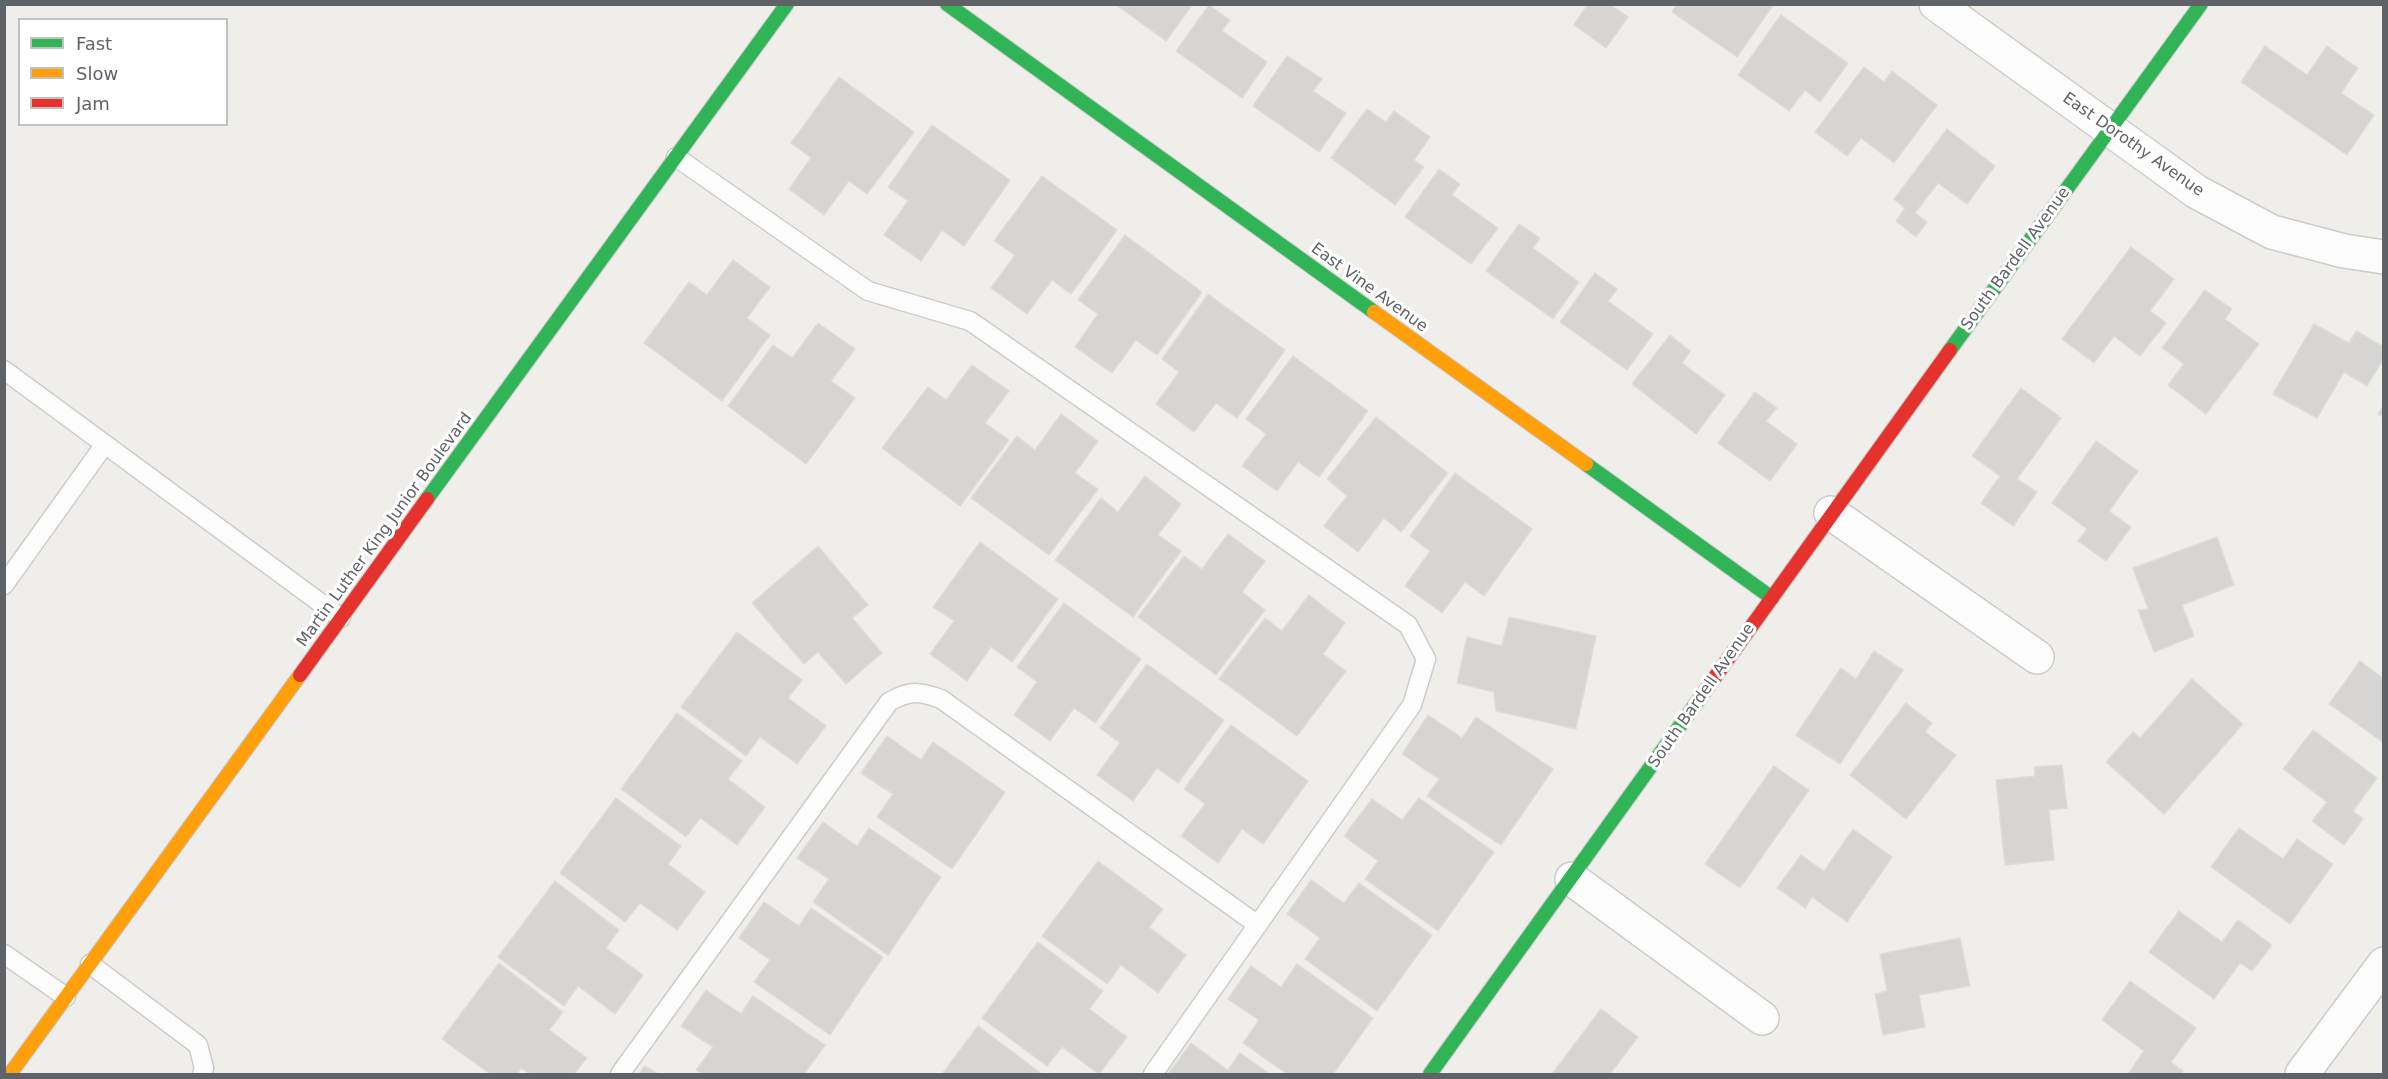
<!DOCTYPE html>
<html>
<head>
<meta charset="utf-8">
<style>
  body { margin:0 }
  #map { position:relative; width:2388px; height:1079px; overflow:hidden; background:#efeeea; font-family:"DejaVu Sans",sans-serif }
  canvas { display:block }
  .frame { position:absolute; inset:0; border:6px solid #5f6368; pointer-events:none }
  .legend { position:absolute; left:18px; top:18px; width:210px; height:108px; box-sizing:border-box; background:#fff; border:2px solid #bfc1c3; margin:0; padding:8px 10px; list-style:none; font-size:18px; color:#5f6368 }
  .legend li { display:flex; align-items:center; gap:12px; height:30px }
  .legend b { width:30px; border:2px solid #bfc1c3 }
</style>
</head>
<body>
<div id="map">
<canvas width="2388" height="1079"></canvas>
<div class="frame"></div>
<ul class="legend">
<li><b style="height:8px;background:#30b455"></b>Fast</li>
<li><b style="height:8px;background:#ff9f0a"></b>Slow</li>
<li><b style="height:8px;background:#e5322d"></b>Jam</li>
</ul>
</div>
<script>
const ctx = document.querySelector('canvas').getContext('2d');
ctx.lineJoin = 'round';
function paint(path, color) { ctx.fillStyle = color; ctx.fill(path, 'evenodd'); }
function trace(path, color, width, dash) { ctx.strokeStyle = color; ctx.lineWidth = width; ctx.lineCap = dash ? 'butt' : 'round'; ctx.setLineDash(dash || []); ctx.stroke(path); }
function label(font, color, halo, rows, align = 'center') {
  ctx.font = font + ' "DejaVu Sans",sans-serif'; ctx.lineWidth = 6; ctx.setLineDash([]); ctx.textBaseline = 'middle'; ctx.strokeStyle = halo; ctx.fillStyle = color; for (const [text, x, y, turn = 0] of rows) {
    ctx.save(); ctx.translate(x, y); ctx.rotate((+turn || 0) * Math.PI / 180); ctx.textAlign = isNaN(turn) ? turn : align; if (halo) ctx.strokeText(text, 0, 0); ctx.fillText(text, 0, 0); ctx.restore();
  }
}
const building = new Path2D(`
  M1115,4h78l-27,37z
  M1588,4h21l19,13 -22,31 -32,-23z
  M1677,4h97l-37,53 -65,-45z
  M1209,5l21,15 -8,11 45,31 -25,36 -66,-47z
  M1781,15l67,48 -28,39 -15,-12 -16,21 -51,-36z
  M2265,46l42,29 20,-29 31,22 -17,25 33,22 -27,40 -106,-73z
  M1287,56l35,23 -9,12 33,22 -27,39 -66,-46z
  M1864,67l20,15 8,-11 45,34 -43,58 -33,-25 -14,18 -32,-24z
  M839,77l75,55 -47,62 -18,-13 -25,34 -35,-26 22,-31 -20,-15z
  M1367,109l19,13 8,-11 36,26 -16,23 10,7 -29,38 -64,-47z
  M932,125l78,55 -46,66 -22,-16 -21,31 -37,-26 24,-34 -20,-14z
  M1947,129l48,37 -28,38 -29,-21 -23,30 12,9 -11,15 -20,-16 9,-13 -11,-9z
  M1439,169l21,15 -8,11 46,33 -27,36 -66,-47z
  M1042,176l75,54 -46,64 -19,-14 -25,34 -36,-26 24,-33 -21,-14z
  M1519,224l21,14 -7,10 46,34 -26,37 -67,-48z
  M1125,235l77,57 -45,63 -21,-15 -24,33 -37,-26 23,-33 -20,-14z
  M2131,247l43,32 -24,32 16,12 -26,33 -26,-20 -20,27 -32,-24z
  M733,260l37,27 -23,31 23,17 -48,66 -78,-58 45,-61 18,13z
  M1595,273l22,16 -9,12 45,33 -26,36 -67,-48z
  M2205,290l27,19 -7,10 34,25 -53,70 -38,-29 16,-21 -22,-16z
  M1208,294l77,56 -48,68 -21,-15 -22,29 -38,-28 23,-32 -17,-13z
  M818,323l37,26 -24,32 24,17 -49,66 -78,-58 45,-61 19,13z
  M2314,324l35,19 7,-12 28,16v11l-17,28 -23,-14 -27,46 -44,-24z
  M1670,335l20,16 -8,12 43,32 -29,39 -64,-50z
  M1293,356l75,55 -49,66 -21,-15 -21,29 -35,-25 24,-32 -20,-15z
  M972,365l37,26 -24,32 24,17 -49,66 -78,-58 46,-61 18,13z
  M2021,388l40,30 -44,61 20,13 -24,34 -32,-23 19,-27 -28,-20z
  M1755,392l22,16 -11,13 31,23 -27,37 -52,-38z
  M2384,405v12l-6,-3z
  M1061,414l37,27 -23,32 23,16 -49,66 -78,-57 46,-62 18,14z
  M1376,417l72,56 -47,59 -17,-14 -26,34 -34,-26 23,-30 -20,-17z
  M2096,441l42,30 -29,40 22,16 -25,34 -28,-20 9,-12 -35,-26z
  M1455,473l77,56 -48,67 -19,-14 -23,31 -37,-27 25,-35 -20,-15z
  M1145,476l36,28 -23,31 23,16 -48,66 -78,-57 46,-62 17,14z
  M1228,534l37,27 -23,31 23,18 -49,65 -78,-58 46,-61 18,13z
  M2217,537l17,48 -52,20 12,31 -40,16 -16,-42 10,-1 -15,-41z
  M980,542l78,57 -46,63 -21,-15 -24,34 -37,-27 24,-33 -21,-14z
  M818,546l50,59 -16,13 30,35 -36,31 -28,-32 -14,12 -52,-61z
  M1309,595l36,28 -22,31 23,17 -49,65 -78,-57 46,-61 17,13z
  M1064,603l77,56 -46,64 -21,-15 -24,33 -36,-26 23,-33 -20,-15z
  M1509,617l87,19 -20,93 -80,-18 -2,-19 -37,-9 10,-46 35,9z
  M737,632l65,48 -14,18 38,28 -29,38 -37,-27 -14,19 -65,-49z
  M1874,651l29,19 -63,94 -44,-29 45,-67 15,11z
  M2360,661l24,18v64l-55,-39z
  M1147,664l77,56 -46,63 -21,-15 -24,33 -36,-26 23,-32 -20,-15z
  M2192,679l51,45 -79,90 -58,-52 27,-30 7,6z
  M1906,703l26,20 -7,9 31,23 -50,64 -56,-44z
  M677,713l65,48 -14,18 37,28 -28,38 -37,-27 -14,19 -65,-48z
  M1428,715l34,23 14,-21 77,52 -52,76 -74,-49 12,-17 -37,-25z
  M1231,725l77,56 -45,63 -21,-15 -24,34 -37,-27 24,-32 -21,-15z
  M2313,730l64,48 -24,33 10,8 -19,26 -32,-24 15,-19 -44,-33z
  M887,736l34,24 12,-18 72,50 -53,77 -75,-52 16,-23 -32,-21z
  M2062,765l5,43 -18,2 5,50 -49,5 -9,-85 39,-4 -1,-9z
  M1774,766l35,24 -69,98 -35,-24z
  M616,798l65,48 -13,18 37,28 -28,38 -37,-27 -15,19 -65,-49z
  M1419,798l75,54 -56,79 -73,-52 13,-18 -34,-25 28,-37 30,21z
  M823,822l34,24 12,-18 72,49 -53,78 -75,-53 16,-23 -32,-21z
  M2239,828l44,31 14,-20 36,25 -43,60 -79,-57z
  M1853,829l39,28 -45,65 -35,-25 -7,11 -28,-20 24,-33 23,16z
  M1098,861l65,48 -14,18 37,28 -28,38 -37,-28 -14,19 -65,-48z
  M1311,880l33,23 15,-20 73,52 -55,76 -72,-52 15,-21 -33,-24z
  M555,881l64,49 -13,18 37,27 -28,39 -37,-28 -14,20 -66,-49z
  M764,902l35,24 12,-18 72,49 -53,78 -76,-53 16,-22 -31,-22z
  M2179,911l43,31 16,-22 34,25 -20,26 -12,-8 -26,36 -65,-47z
  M1960,938l10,48 -51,9 6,32 -42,8 -8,-41 12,-3 -7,-37z
  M1038,942l65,49 -14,18 38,28 -28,37 -37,-27 -15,19 -65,-48z
  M499,963l64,49 -14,18 38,28 -13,16h-44l-9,-6 -4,6h-27l-48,-35z
  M1297,964l76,54 -40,56h-46l-44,-31 16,-23 -31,-21 23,-33 30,21z
  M2130,981l66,47 -25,34 12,9 -2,3h-53l16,-23 -42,-31z
  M706,990l35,24 12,-18 72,49 -21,29h-102l-6,-4 17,-23 -32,-21z
  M1601,1009l37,28 -28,37h-58z
  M978,1026l64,48h-100z
  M1191,1043l37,27 12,-17 30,21h-102z
  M645,1066l13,8h-19z`);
paint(building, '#d6d5d3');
trace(building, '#deddd9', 1.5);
const lane = new Path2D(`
  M676,157l192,134 102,30 438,304 18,34 -14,46 -259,369
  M4,370l337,248
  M4,585l101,-141
  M4,954l62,43
  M90,964l108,81 6,23 -2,6
  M620,1074l269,-372c21,-12 30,-11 52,-3l317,226`);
const street = new Path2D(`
  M1936,4l261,188 75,40 72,19 40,6
  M1831,513l206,144
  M1572,879l190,139
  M2302,1074l82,-110`);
const fast = new Path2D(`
  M947,4l427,308
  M1950,350l251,-346
  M1586,464l186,134
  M427,499l360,-495
  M1430,1074l280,-390`);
const slow = new Path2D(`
  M1374,312l212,152
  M10,1074l290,-399`);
const jam = new Path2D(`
  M300,675l127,-176
  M1710,684l240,-334`);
trace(lane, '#cbcccc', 21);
trace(street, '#cbcccc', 36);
trace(fast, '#cacacb', 16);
trace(slow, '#cacacb', 16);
trace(jam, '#cacacb', 16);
trace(lane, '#fdfcfc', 18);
trace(street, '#fdfcfc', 33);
trace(fast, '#30b455', 14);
trace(slow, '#ff9f0a', 14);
trace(jam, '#e5322d', 14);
label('16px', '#5f6368', '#fff', [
  ["East Dorothy Avenue",2133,145,35],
  ["South Bardell Avenue",2016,259,-54],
  ["East Vine Avenue",1369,288,36],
  ["Martin Luther King Junior Boulevard",385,530,-54],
  ["South Bardell Avenue",1702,696,-55]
]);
</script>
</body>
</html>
